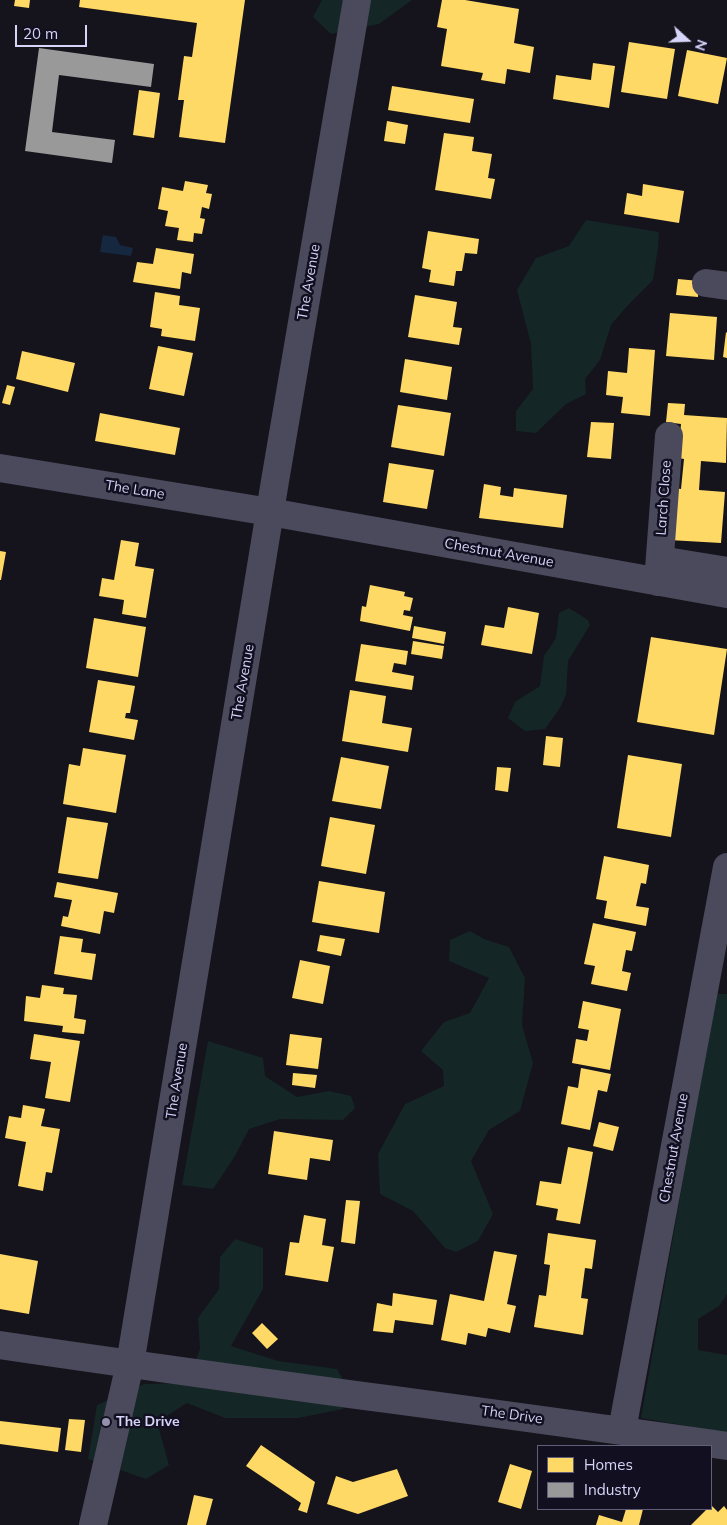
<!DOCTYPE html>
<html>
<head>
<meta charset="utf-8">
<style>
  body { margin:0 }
  #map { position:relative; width:727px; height:1525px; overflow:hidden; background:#15141c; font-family:Mulish,sans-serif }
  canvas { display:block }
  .legend { position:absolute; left:537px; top:1445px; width:175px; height:65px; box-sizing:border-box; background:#121020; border:1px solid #615e77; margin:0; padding:6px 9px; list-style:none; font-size:15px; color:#d7d4fa }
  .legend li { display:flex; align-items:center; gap:10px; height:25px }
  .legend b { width:25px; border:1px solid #615e77 }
  .north { position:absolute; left:662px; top:15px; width:50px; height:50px; -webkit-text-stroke:4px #121020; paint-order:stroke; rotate:110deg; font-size:14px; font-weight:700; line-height:20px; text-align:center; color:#d7d4fa }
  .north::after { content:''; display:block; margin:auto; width:18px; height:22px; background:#d7d4fa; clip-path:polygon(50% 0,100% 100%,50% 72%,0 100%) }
  .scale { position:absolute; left:15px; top:25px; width:72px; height:22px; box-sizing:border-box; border:2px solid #d7d4fa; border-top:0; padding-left:6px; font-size:15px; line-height:18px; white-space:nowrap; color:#d7d4fa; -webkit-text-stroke:4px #121020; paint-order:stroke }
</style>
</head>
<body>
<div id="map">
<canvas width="727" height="1525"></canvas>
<ul class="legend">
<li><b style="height:14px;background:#ffd966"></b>Homes</li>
<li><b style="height:14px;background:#999"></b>Industry</li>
</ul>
<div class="north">N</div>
<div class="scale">20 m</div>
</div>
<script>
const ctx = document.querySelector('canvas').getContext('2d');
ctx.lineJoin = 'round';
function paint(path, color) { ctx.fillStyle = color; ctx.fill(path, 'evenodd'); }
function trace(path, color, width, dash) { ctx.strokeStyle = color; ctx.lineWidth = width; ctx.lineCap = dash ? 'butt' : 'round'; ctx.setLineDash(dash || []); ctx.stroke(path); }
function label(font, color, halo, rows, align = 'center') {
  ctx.font = font + ' Mulish,sans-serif'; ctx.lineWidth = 5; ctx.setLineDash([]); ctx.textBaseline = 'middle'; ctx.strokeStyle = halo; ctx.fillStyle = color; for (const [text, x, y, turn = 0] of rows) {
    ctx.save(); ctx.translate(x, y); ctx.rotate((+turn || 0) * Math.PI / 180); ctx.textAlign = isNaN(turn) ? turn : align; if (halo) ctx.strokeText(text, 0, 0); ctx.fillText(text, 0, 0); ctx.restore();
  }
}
paint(new Path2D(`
  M322,0h90l-33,24 -48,10 -18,-17z
  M586,220l73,12 -1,16 -5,32 -26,26 -16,19 -11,35 -15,19 1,15 -20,10 -30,29 -20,-2v-20l17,-22 -2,-45 -14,-54 19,-32 33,-12z
  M569,608l19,12 2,5 -22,36 -2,34 -6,13 -15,21 -20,2 -17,-13 7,-16 25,-16 4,-30 12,-18 3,-25z
  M470,931l14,8 25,8 16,31 -3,47 11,38 -13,48 -31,19 -18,31 22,53 -15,27 -22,11 -11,-4 -32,-37 -33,-17 -2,-40 27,-50 39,-18 -1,-16 -22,-19 23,-29 26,-9 19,-35 -40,-17 1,-21z
  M716,994h11v300l-8,12 -21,13v31l29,5v78l-86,-15z
  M208,1041l55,17 2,18 32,21 32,-6 22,5 4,12 -12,12 -63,-1 -31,10 -14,27 -22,33 -31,-4z
  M235,1239l28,9v41l-32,57 47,15 59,8 9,16 -3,24 -45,9h-73l-38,-15 -30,19 12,43 -23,14 -58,-20 9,-54 47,-21 43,-1 13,-34 -2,-31 21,-29 1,-32z`), '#142626');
paint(new Path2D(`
  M103,235l13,2 4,8 13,3 -2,8 -31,-4z`), '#152840');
paint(new Path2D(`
  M15,0h15l-1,8 -15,-2z
  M80,0h165l-20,143 -46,-6 5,-37h-6l6,-44 8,1 5,-34 -118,-16z
  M442,0h23l54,9 -5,34 20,4 -4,26 -23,-4 -2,15 -24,-4 2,-7 -42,-7 6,-37 -10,-2z
  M629,42l46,7 -8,50 -46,-7z
  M687,50l40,8 -9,46 -40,-8z
  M593,63l22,3 -6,42 -56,-9 3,-24 35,5z
  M392,86l82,13 -4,24 -82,-13z
  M139,90l21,3 -6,45 -21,-3z
  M387,121l21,4 -3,19 -21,-3z
  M444,133l30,4 -2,14 20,3 -4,24 7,1 -4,20 -56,-9z
  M185,181l23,4 -2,8 6,1 -3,15 -7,-2 -2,11 5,1 -3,15 -8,-1 -1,9 -16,-2 2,-12 -14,-2 3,-15 -10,-2 4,-22 21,4z
  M643,184l41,7 -5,32 -55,-9 3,-21 15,3z
  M428,231l51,8 -2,15 -12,-1 -3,18h-6l-2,15 -25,-4 2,-12 -9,-2z
  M156,248l38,6 -3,20 -9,-2 -2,17 -47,-7 4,-20 16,2z
  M678,279l21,2 -1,16 -22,-2z
  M155,292l25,4 -1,9 21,3 -5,33 -34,-5 1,-7 -12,-2z
  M415,295l42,7 -4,25 9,1 -3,17 -51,-8z
  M670,313l47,4 -3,43 -48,-4z
  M726,332l1,1v25l-4,-1z
  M158,346l35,7 -9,43 -35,-7z
  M629,348l26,2 -5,66 -29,-3 2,-16 -17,-2 2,-24 19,2z
  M22,351l53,12 -7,29 -52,-13z
  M405,359l47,8 -5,33 -47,-8z
  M7,385l8,2 -5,18 -8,-2z
  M668,403l17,1 -1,11 43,3 -1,45 -25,-2 -2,29 26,2 -4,51 -52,-3 5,-52 7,1 3,-30 -6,-1 3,-34 -15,-2z
  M398,405l53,8 -7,43 -53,-9z
  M100,413l80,15 -5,27 -80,-14z
  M591,422l23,1 -3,36 -24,-2z
  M389,463l45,7 -7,39 -44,-7z
  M484,484l17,3 -1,8 13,2 1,-9 53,7 -4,33 -84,-10z
  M121,540l18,3 -4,23 19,3 -8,49 -24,-4 2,-14 -25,-4 3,-18 12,2z
  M0,551l6,1 -5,28h-1z
  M370,585l35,7 -1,4 9,2 -3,13 -6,-1 -1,5 10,2 -3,14 -50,-10 2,-15 4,1z
  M508,607l31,6 -7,41 -51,-9 4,-20 19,3z
  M94,618l52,9 -8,50 -52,-9z
  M414,626l32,6 -2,12 -32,-6z
  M651,637l76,12 -13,86 -77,-13z
  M413,641l31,5 -2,13 -31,-5z
  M361,644l47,7 -2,14 -12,-2 -2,9 22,4 -2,14 -57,-9z
  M98,680l37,6 -5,27h-4l-1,5 13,2 -4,20 -45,-8z
  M350,690l36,6 -4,27 30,5 -4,24 -66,-11z
  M546,736l17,2 -3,29 -17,-2z
  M83,748l43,7 -10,58 -53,-9 6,-40 11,2z
  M628,755l54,9 -11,73 -54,-9z
  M341,757l48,9 -8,43 -49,-8z
  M497,767l14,1 -3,24 -13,-2z
  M67,817l41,6 -10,56 -40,-6z
  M330,817l45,8 -9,49 -45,-8z
  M604,856l45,9 -3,19 -5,-1 -5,23 13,2 -3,18 -42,-8 3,-17 -11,-2z
  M319,881l66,11 -6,41 -67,-11z
  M57,882l61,11 -4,20 -10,-2 -4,23 -39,-8 2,-10 5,1 4,-17 -18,-3z
  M593,923l43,9 -4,19 -6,-1 -4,21 9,2 -4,18 -36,-7 4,-18 -11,-2z
  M320,935l25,4 -4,17 -24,-5z
  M60,936l23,3 -2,13 15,2 -4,26 -38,-6z
  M300,960l30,6 -7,38 -31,-6z
  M42,985l22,3 -1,6 14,1 -3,23 12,2 -2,14 -22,-2 1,-6 -39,-5 2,-25 14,2z
  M583,1001l38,8 -11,61 -38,-7 4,-24 11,2 2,-11 -11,-2z
  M34,1034l46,7 -10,61 -25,-4 6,-36 -21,-3z
  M290,1034l32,4 -4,31 -32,-4z
  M581,1068l30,6 -4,18 -9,-2 -8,40 -29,-6 7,-38 10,2z
  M293,1073l24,2 -2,13 -23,-3z
  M23,1105l22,4 -4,17 19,3 -8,44 -6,-1 -3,19 -25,-5 8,-44 -21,-4 4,-22 12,2z
  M599,1122l20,5 -6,24 -20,-5z
  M274,1131l59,9 -3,21 -20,-3 -3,22 -39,-6z
  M568,1147l25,5 -13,72 -24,-4 2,-11 -22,-4 4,-24 21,3z
  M346,1200l14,1 -5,43 -14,-2z
  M304,1215l22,4 -4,26 12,2 -6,35 -43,-7 5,-33 9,1z
  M548,1233l48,7 -4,29 -7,-1 -4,30 7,1 -5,36 -49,-8 5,-32 7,1 4,-31 -6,-1z
  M494,1251l23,4 -10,49 9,2 -6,27 -22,-5 -2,9 -18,-4 -2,12 -25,-5 9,-46 34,7z
  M0,1254l38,7 -9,53 -29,-5z
  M393,1293l44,7 -4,25 -38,-5 -2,13 -20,-2 4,-28 15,3z
  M262,1323l16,16 -11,10 -15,-16z
  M69,1419l16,1 -4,32 -16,-2z
  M0,1421l61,7 -3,24 -58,-8z
  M261,1445l54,37 -8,31 -9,-3 3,-7 -55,-37z
  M510,1464l22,7 -11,38 -23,-7z
  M397,1469l11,27 -50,18 -31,-10 9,-28 17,6z
  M194,1495l19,4 -7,26h-19z
  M711,1505l7,7 6,-6 3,4v15h-36l16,-16h4z
  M626,1509h17l-4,16h-43l3,-10 23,7z`), '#ffd966');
paint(new Path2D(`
  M39,48l115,16 -3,23 -92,-12 -7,57 63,8 -3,23 -87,-12z`), '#999');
trace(new Path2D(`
  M706,283l21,3
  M0,468l270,44 457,82
  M660,560l67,11
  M658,582l11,-146
  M0,1345c242,36 485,66 727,101
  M622,1430l105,-563
  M93,1525l37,-161 145,-883 82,-481`), '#4a4a5c', 28);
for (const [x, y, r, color] of [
  [106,1422,5,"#9391ac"]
]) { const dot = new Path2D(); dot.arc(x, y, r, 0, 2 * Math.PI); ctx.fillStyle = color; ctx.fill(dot); trace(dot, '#121020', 2); }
label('14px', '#d7d4fa', '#121020', [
  ["The Avenue",309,282,-80],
  ["The Lane",135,490,9],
  ["Larch Close",664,498,-86],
  ["Chestnut Avenue",499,553,10],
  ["The Avenue",243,682,-80],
  ["The Avenue",177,1081,-81],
  ["Chestnut Avenue",674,1148,-80],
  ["The Drive",512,1415,8]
]);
label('bold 14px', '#d7d4fa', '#121020', [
  ["The Drive",116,1422]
], 'left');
</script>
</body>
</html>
